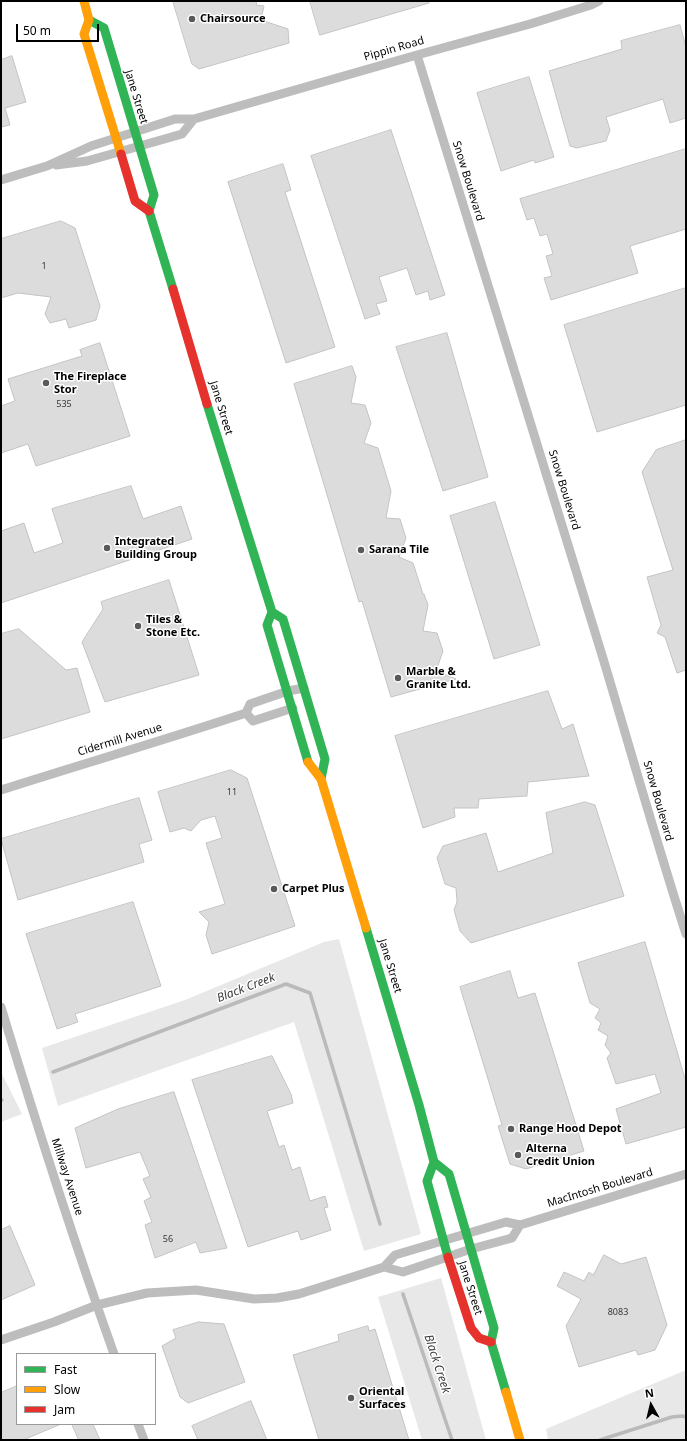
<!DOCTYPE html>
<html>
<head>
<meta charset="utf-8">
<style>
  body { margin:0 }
  #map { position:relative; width:687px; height:1441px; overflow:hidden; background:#fff; font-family:"Noto Sans",sans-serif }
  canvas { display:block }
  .frame { position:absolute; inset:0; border:2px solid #000; pointer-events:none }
  .legend { position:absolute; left:16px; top:1353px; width:140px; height:72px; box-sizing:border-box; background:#fff; border:1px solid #999; margin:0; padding:5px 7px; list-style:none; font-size:12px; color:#000 }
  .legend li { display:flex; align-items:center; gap:8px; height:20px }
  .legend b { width:20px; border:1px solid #999 }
  .north { position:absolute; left:631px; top:1385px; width:40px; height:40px; -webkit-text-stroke:3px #fff; paint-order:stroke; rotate:352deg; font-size:11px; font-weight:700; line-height:16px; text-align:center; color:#000 }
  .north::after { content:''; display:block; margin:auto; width:14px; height:18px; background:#000; clip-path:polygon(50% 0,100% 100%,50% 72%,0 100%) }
  .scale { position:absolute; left:16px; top:24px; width:83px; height:18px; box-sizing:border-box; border:2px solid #000; border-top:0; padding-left:5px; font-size:12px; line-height:14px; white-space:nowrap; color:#000; -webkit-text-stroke:3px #fff; paint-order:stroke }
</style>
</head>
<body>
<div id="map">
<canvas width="687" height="1441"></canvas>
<div class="frame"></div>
<ul class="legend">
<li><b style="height:5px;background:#30b455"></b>Fast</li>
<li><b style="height:5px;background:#ff9f0a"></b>Slow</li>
<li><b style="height:5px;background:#e5322d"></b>Jam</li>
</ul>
<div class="north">N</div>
<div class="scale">50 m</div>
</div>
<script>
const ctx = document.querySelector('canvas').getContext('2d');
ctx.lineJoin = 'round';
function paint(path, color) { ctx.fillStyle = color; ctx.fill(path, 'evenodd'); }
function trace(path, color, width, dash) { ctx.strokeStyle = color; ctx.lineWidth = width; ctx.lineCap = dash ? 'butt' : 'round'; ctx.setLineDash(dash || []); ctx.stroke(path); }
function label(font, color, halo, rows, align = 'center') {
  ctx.font = font + ' "Noto Sans",sans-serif'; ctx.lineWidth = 3; ctx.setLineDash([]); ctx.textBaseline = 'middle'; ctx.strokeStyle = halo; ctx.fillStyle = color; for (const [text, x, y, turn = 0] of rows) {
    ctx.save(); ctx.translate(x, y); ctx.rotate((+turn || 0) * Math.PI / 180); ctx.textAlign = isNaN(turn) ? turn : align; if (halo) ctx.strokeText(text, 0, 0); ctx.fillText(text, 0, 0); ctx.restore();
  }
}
paint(new Path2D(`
  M339,939l82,295 -57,17 -70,-229 -236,84 -16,-58 143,-48 139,-58z
  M1,1072l21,42 -21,8z
  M441,1278l45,162h-64l-44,-143z
  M686,1370v70h-138l-2,-11z`), '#e8e8e8');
trace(new Path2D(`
  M53,1072l233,-88 24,9 70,231
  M1,1100h1
  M403,1294l49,146
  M600,1440l72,-23 10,-1 4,1`), '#bababa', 3.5);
const building = new Path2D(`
  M173,1h84l-1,4 8,1 -3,14 27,9 1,14 -90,26 -7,-5z
  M310,1h119v2l-109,32z
  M680,25l6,22v71l-16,5 -7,-24 -57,18 4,13 -4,11 -29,7 -7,-2 -21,-75 73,-22 -1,-8z
  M12,56l14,46 -21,6 5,17 -9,2v-67z
  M529,77l25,80 -19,6 -1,-3 -33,11 -24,-78z
  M391,130l54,165 -15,5 -2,-9 -12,4 -9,-27 -28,9 8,24 -11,3 4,10 -15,5 -54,-163z
  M686,149v80l-56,17 8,27 -87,27 -7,-22 8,-2 -6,-20 7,-2 -6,-20 -7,2 -6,-18 -7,2 -7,-21z
  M283,164l8,26 -6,2 50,155 -49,16 -58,-181z
  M61,221l14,7 25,78 -4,14 -27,8 -3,-9 -16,4 -5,-9 6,-17 -33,-4 -17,5v-59z
  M686,288v117l-89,27 -33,-107z
  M447,333l41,144 -45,14 -47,-144z
  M100,343l30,93 -94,30 -8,-22 -27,9v-47l14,-5 -7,-22 74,-23 -2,-6z
  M352,366l4,11 -5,26 14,2 6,18 -7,20 14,5 13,43 -5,27 14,1 6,19 -7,19 14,6 10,31h1l4,11 -5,26 14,2 6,18 -7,20 20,8 -65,18 -29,-96 -3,1 -65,-218z
  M686,440v230l-9,3 -12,-36 -8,-4 4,-8 -14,-48 26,-7 -31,-98 14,-22z
  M131,486l12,33 38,-13 11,33 -191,64v-72l23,-8 10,30 29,-10 -11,-34z
  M495,502l45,143 -46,14 -44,-143z
  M169,580l30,95 -94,27 -23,-60 21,-33 -2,-7z
  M19,629l47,41 11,-2 13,44 -89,27v-105z
  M548,691l14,38 11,-5 16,52 -61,6 -1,14 -48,3 -1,9h-24l1,9 -32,11 -28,-92z
  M231,770l16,8 48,148 -83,28 -6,-19 3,-13 -10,-10 26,-8 -19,-61 16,-5 -7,-22 -14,4 -10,11 -7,-3 -14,4 -12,-40z
  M139,798l13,42 -13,4 5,18 -126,38 -17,-61z
  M585,802l10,3 29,91 -153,47 -11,-12 -6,-21 3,-8 -1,-14 -11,-4 -8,-26 6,-12 43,-13 12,39 55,-19 -7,-40z
  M133,902l28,84 -86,28 3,8 -21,7 -31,-95z
  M645,942l41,140v45l-60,17 -10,-35 45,-16 -6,-19 -39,10 -9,-26 4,-5 -6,-8 3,-9 -10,-6 3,-7 -6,-5 5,-9 -10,-6 -12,-40z
  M510,971l8,27 17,-5 49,158 -58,18 -16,-5 -12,-38 4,-1 -42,-138z
  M272,1056l19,38 2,9 -26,8 12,36 5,-2 8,25 8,-3 10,34 15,-5 3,11 -4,1 7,22 -30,10 -3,-9 -50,16 -56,-167z
  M174,1092l53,156 -27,5 -4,-11 -41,16 -10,-33 7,-3 -8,-21 7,-4 -8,-18 7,-3 -10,-24 -54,16 -11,-40 43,-19z
  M10,1226l25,59 -34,15v-70z
  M604,1255l17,9 25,-7 21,68 -12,25 -17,5 -2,-5 -57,17 -13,-41 15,-27 -24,-13 7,-14 20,9 5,-9 4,3z
  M199,1322l25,2 21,58 -57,21 -8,-6 -18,-51 14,-8 -3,-8z
  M368,1326l1,5 6,-2 34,111h-90l-26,-85 46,-14 -1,-6z
  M17,1386v38h44l-38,16h-22v-47z
  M251,1401l16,39h-69l-6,-14z
  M72,1424h21l7,16h-21z`);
paint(building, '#dcdcdc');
trace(building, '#c4c4c4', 1);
trace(new Path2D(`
  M417,55c61,200 123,400 185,600 28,93 54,186 84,279
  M56,165l31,-4 95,-27 12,-15
  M1,180l46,-14 44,-20 84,-27h19l223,-64 113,-31 61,-19 8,-4
  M246,713l7,8 40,-13
  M1,790c81,-26 164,-50 245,-77l4,-9 38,-13 16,-3
  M1,1007c35,116 72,232 113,347
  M384,1267l19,5 68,-23 41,-11 8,-13
  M1,1340l53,-18 43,-17 50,-12 49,-3 58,9 23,-1 22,-4 85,-27 11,-12 111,-33 14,3 166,-51
  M138,1424l6,16`), '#bdbdbd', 9);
trace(new Path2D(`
  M89,20l15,8 50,167 -5,16 24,78
  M207,404l65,208 -5,13 41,137
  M272,612l11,7 42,140 -4,20
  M366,928l53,177 15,57 -7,19 21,76
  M434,1162l15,12 45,154 -3,14 15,50`), '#30b455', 9);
trace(new Path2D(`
  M84,1l5,19 -5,14 37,120
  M308,762l13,17 45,149
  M506,1392l14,48`), '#ff9f0a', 9);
trace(new Path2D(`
  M121,154l14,47 14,10
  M173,289l34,115
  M448,1257l23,71 8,10 12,4`), '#e5322d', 9);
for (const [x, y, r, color] of [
  [192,19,4,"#595959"],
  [46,383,4,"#595959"],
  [107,548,4,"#595959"],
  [361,550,4,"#595959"],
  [138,626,4,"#595959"],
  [398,678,4,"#595959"],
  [274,889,4,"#595959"],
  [511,1129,4,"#595959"],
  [518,1155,4,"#595959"],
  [351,1398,4,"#595959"]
]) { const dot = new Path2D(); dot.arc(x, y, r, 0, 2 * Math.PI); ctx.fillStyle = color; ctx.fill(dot); trace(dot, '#fff', 1.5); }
label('9px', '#373737', null, [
  ["1",44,266],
  ["535",64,404],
  ["11",232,792],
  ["56",168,1239],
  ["8083",618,1312]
]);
label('bold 11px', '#000', '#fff', [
  ["Chairsource",200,19],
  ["The Fireplace",54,377],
  ["Stor",54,390],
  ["Integrated",115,542],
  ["Building Group",115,555],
  ["Sarana Tile",369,550],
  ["Tiles &",146,620],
  ["Stone Etc.",146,633],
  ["Marble &",406,672],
  ["Granite Ltd.",406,685],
  ["Carpet Plus",282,889],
  ["Range Hood Depot",519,1129],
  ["Alterna",526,1149],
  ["Credit Union",526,1162],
  ["Oriental",359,1392],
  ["Surfaces",359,1405]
], 'left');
label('11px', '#000', '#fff', [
  ["Pippin Road",394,49,-16],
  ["Jane Street",136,97,73],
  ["Snow Boulevard",468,181,73],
  ["Jane Street",221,408,73],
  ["Snow Boulevard",564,490,73],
  ["Cidermill Avenue",120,740,-17],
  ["Snow Boulevard",658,801,74],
  ["Jane Street",390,966,73],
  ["Millway Avenue",67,1177,72],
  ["MacIntosh Boulevard",600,1188,-17],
  ["Jane Street",470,1288,72]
]);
label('italic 12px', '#3e3e3e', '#fff', [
  ["Black Creek",246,988,-21],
  ["Black Creek",437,1364,72]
]);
</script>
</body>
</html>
